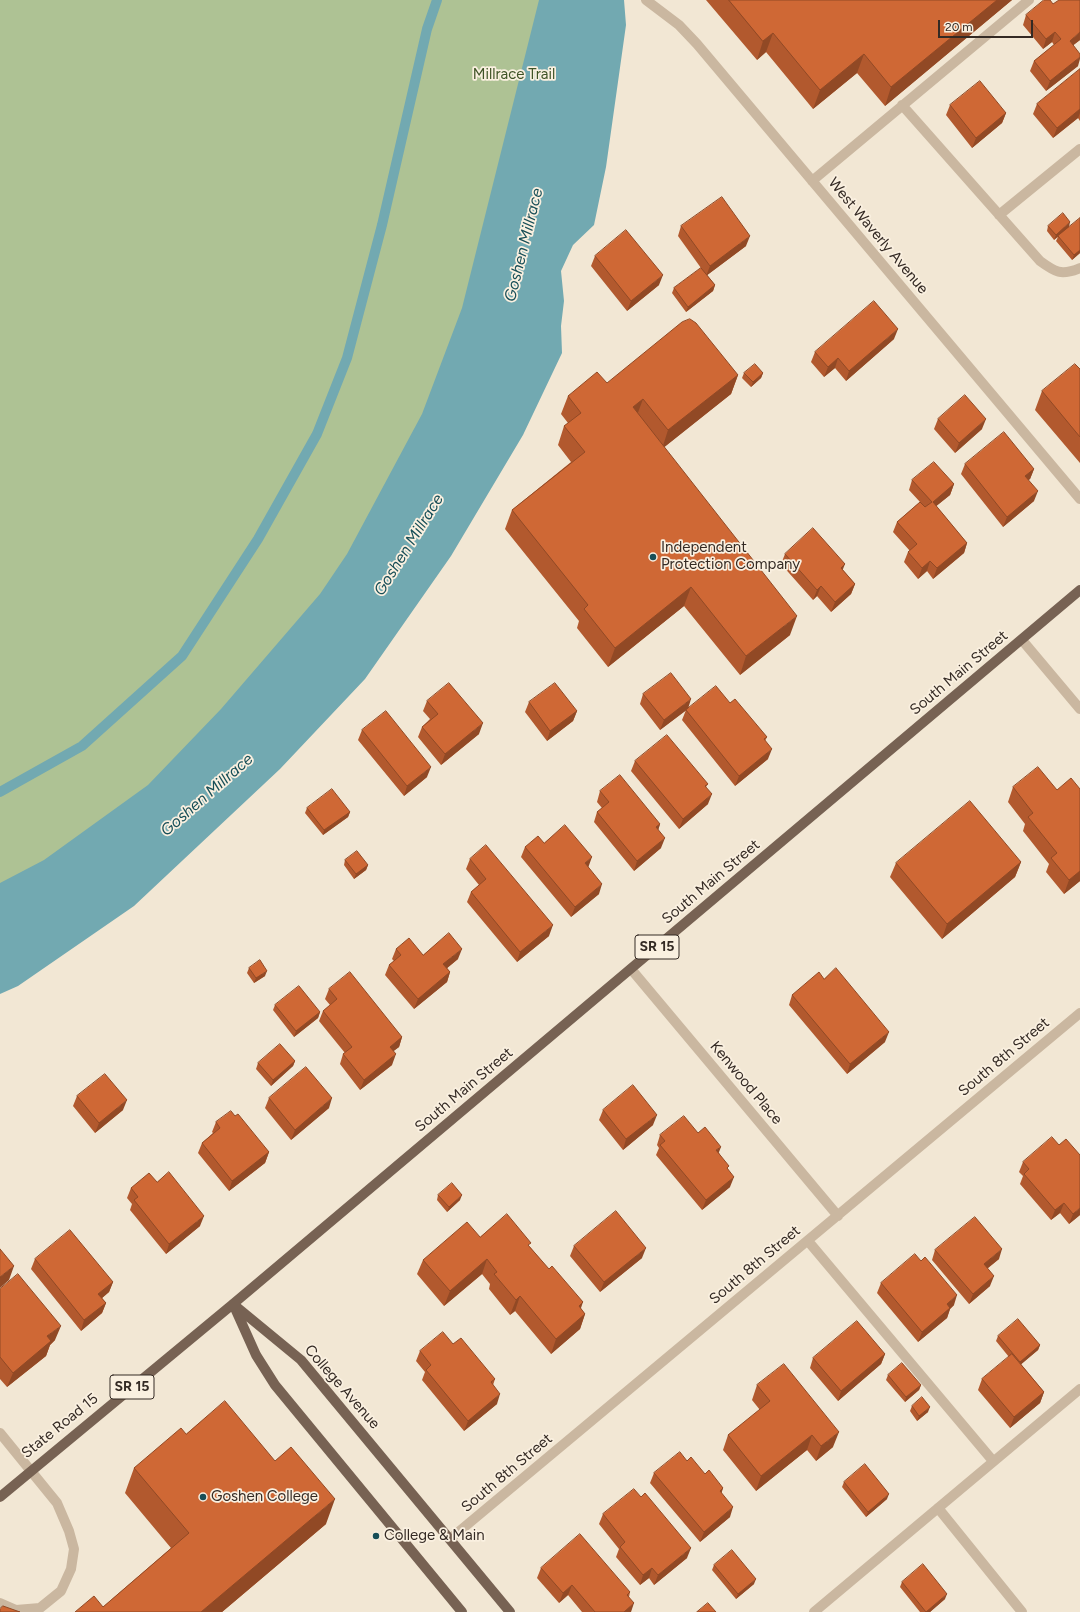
<!DOCTYPE html>
<html>
<head>
<meta charset="utf-8">
<style>
  body { margin:0 }
  #map { position:relative; width:1080px; height:1612px; overflow:hidden; background:#f2e7d4; font-family:Figtree,sans-serif }
  canvas { display:block }
  .scale { position:absolute; left:938px; top:20px; width:95px; height:18px; box-sizing:border-box; border:2px solid #342a24; border-top:0; padding-left:5px; font-size:12px; line-height:14px; white-space:nowrap; color:#342a24; -webkit-text-stroke:3px #faf0e0; paint-order:stroke }
</style>
</head>
<body>
<div id="map">
<canvas width="1080" height="1612"></canvas>
<div class="scale">20 m</div>
</div>
<script>
const ctx = document.querySelector('canvas').getContext('2d');
ctx.lineJoin = 'round';
function paint(path, color) { ctx.fillStyle = color; ctx.fill(path, 'evenodd'); }
function trace(path, color, width, dash) { ctx.strokeStyle = color; ctx.lineWidth = width; ctx.lineCap = dash ? 'butt' : 'round'; ctx.setLineDash(dash || []); ctx.stroke(path); }
function label(font, color, halo, rows, align = 'center') {
  ctx.font = font + ' Figtree,sans-serif'; ctx.lineWidth = 3.5; ctx.setLineDash([]); ctx.textBaseline = 'middle'; ctx.strokeStyle = halo; ctx.fillStyle = color; for (const [text, x, y, turn = 0] of rows) {
    ctx.save(); ctx.translate(x, y); ctx.rotate((+turn || 0) * Math.PI / 180); ctx.textAlign = isNaN(turn) ? turn : align; if (halo) ctx.strokeText(text, 0, 0); ctx.fillText(text, 0, 0); ctx.restore();
  }
}
paint(new Path2D(`
  M0,0h624l-308,669 -316,265z`), '#aec294');
paint(new Path2D(`
  M539,0h85l2,25 -20,142 -12,58 -21,20 -12,26 3,30 -3,25 1,27 -39,82 -72,121 -86,123 -85,90 -146,137 -116,80 -18,8v-111l44,-23 104,-75 73,-76 99,-115 27,-40 75,-140 40,-106z`), '#72a9b1');
trace(new Path2D(`
  M0,792l82,-46 100,-90 76,-117 59,-105 30,-76 35,-133 45,-196 10,-29`), '#72a9b1', 10);
trace(new Path2D(`
  M646,0l33,25 18,19 383,455
  M902,105l138,156c15,11 21,15 40,7
  M812,181l217,-181
  M999,215l81,-66
  M1022,640l58,69
  M631,969l207,247
  M808,1241l185,220
  M0,1433l57,70 12,28 5,18 -3,20 -10,22 -21,17 -24,2 -16,-7
  M938,1508l84,104
  M450,1539l630,-526
  M814,1612l266,-223`), '#cab7a0', 10);
trace(new Path2D(`
  M233,1304l68,56 209,252
  M234,1306l22,49 19,30 187,227
  M0,1497l233,-193 847,-714`), '#776253', 10);
paint(new Path2D(`
  M706,0h306l-127,106 -28,-33 -44,36 -47,-57 -9,8z
  M1026,15l54,25 -7,5 5,21 -32,25 -16,-20 4,-10 20,-16 -2,-3 -9,7 -20,-24z
  M1080,69v52l-2,-3 -25,20 -20,-24 4,-10z
  M950,105l56,8 -4,10 -30,25 -26,-33z
  M681,226l65,20 -39,29 8,10 -2,6 -27,21 -14,-19 2,-5 27,-20 -23,-32z
  M1048,226l21,1 11,26 -8,7 -16,-19 2,-4 -4,3 -7,-9z
  M595,256l64,29 -32,26 -36,-45z
  M894,339l-48,42 -11,-13 -11,9 -13,-15 4,-10z
  M1080,369v94l-45,-53 7,-19z
  M744,373h19l-2,5 -10,9 -9,-9z
  M738,375l-7,19 -67,53 126,188 -50,40 -56,-69 -76,61 -31,-39 2,-7 -74,-92 7,-19 59,-48 -13,-17 6,-19 4,-3 -7,-9 7,-18 39,-13z
  M938,419l44,10 -27,24 -21,-24z
  M965,464l69,5 -4,10 -2,1 6,21 -31,26 -42,-53z
  M912,480l42,4 -4,11 -14,11 31,37 -3,10 -31,26 -6,-8 -9,8 -14,-17 4,-10 2,-1 -17,-19 4,-10 23,-20 -11,-12z
  M785,554l58,16 12,14 -4,10 -20,18 -14,-16 -4,4 -32,-36z
  M643,694l45,14 42,-5 37,34 -2,4 3,18 -33,27 -53,-66 4,-10 -26,20 -20,-26z
  M427,701l52,33 -38,31 -23,-28 4,-10 8,-8 -7,-8z
  M529,702l48,9 -4,10 -26,20 -22,-29z
  M362,730l65,47 -23,19 -46,-56z
  M635,761l73,23 -2,3 2,17 -29,25 -48,-58z
  M1013,787l44,3 23,-1v92l-16,13 -18,-22 3,-8 -26,-33 2,-7 -17,-22z
  M600,791l60,33 -2,6 3,18 -27,23 -40,-49 3,-10 5,-4 -5,-6z
  M307,808l43,4 -2,5 -25,18 -18,-22z
  M544,843l44,24 11,27 -28,23 -50,-60 4,-10z
  M470,859l79,77 -32,26 -50,-60 4,-10 8,-7 -13,-16z
  M345,860l23,5 -2,5 -12,9 -10,-14z
  M1021,862l-6,15 -73,62 -52,-62 6,-14z
  M396,949l27,6 35,4 -11,9 3,4 -3,10 -33,27 -29,-34 4,-10 5,-4 -2,-2z
  M249,968l16,8 -11,7 -7,-10z
  M824,979l61,63 -38,32 -58,-69 3,-10z
  M329,989l73,48 -3,10 -6,4 -1,14 -32,25 -20,-26 3,-10 2,-1 -26,-32 4,-10 7,-6 -5,-6z
  M275,1005l45,7 -2,6 -24,19 -21,-27z
  M295,1061l-2,5 -22,20 -15,-17 2,-6z
  M77,1096l46,14 -28,23 -22,-27z
  M269,1098l60,10 -38,32 -26,-32z
  M603,1110l50,15 -30,25 -24,-30z
  M235,1116l34,36 -4,11 -36,28 -31,-38 4,-10 11,-10 -1,-1 4,-10z
  M698,1133l21,20 9,16 2,18 -28,23 -46,-55 3,-7 -2,-3 3,-10z
  M1023,1162l57,53 -11,9 -9,-11 -9,7 -31,-36 3,-8 -4,-4z
  M157,1182l43,44 -34,28 -36,-44 2,-6 -5,-6 4,-10z
  M438,1195l22,5 -13,12 -10,-12z
  M480,1237l50,10 55,67 -5,15 -29,25 -36,-43 -5,4 -21,-26 1,-5 -8,-10 -38,32 -27,-32 6,-14z
  M574,1246l68,12 -42,34 -30,-36z
  M935,1250l64,9 -12,10 3,17 -21,18 -37,-44z
  M35,1259l78,23 -4,10 -7,6 4,5 -4,10 -21,18 -50,-62z
  M921,1261l33,44 -4,4 -3,9 -29,24 -41,-49 4,-10z
  M0,1289l55,51 -5,5 -4,11 -39,31 -7,-8z
  M998,1336l42,9 -2,5 -17,14 23,28 -4,11 -30,25 -32,-38 4,-11 27,-22 -13,-16z
  M453,1344l42,35 -2,6 4,19 -33,27 -42,-51 3,-8 -9,-11 4,-10z
  M885,1354l-4,10 -43,37 -28,-33 3,-10z
  M888,1375l33,10 -2,5 -14,12 -19,-22z
  M757,1385l76,62 -17,14 -9,-11 -51,41 -33,-41 5,-15 32,-25 -8,-10z
  M912,1406l16,6 -11,9 -7,-10z
  M186,1434l140,90 -104,88h-147l28,-5 68,-59 -46,-55 9,-25z
  M687,1461l36,27 -2,5 9,24 -30,25 -50,-59 4,-10z
  M844,1482l43,17 -21,18 -24,-30z
  M603,1514l84,44 -33,27 -5,-7 -9,7 -24,-28 3,-8 -20,-25z
  M714,1565l40,19 -18,15 -24,-29z
  M541,1568l89,24 -1,5 2,15h-49l-14,-17 -9,8 -22,-25z
  M902,1582l43,17 -15,13h-10l-20,-25z`), '#b2592e');
paint(new Path2D(`
  M997,0h15l-127,106 6,-19z
  M1055,32l-3,10 -9,7 3,-10z
  M1080,32v8l-14,11 4,-10z
  M773,33l-7,19 -9,8 6,-19z
  M864,54l-7,19 -44,36 7,-19z
  M1080,57v2l-2,7 -32,25 4,-10z
  M1080,109v4l-2,5 -25,20 4,-10z
  M1006,113l-4,10 -30,25 4,-10z
  M1070,222l-1,5 -11,9 -4,4 2,-5z
  M750,236l-4,10 -40,30 4,-10z
  M1080,250v3l-8,7 2,-5z
  M663,275l-4,10 -32,26 4,-10z
  M715,285l-2,6 -27,21 2,-5z
  M898,329l-4,10 -48,42 3,-10z
  M838,358l-3,10 -11,9 4,-10z
  M763,373l-2,5 -10,9 2,-5z
  M738,375l-7,19 -69,55 6,-19z
  M643,399l-7,19 -3,-11z
  M986,419l-4,10 -27,24 4,-10z
  M1034,469l-4,10 -9,7 4,-10z
  M954,484l-4,11 -21,17 4,-10z
  M1038,491l-4,10 -31,26 4,-10z
  M967,543l-3,10 -31,26 4,-11z
  M930,561l-3,10 -9,8 4,-11z
  M845,564l-4,10v-6z
  M855,584l-4,10 -20,18 4,-10z
  M821,586l-4,10 -4,4 4,-10z
  M691,587l-7,19 -76,61 7,-19z
  M797,616l-7,19 -50,40 6,-19z
  M691,699l-3,10 -28,21 4,-10z
  M577,711l-4,10 -26,20 3,-10z
  M483,723l-4,11 -38,31 4,-11z
  M772,749l-4,10 -33,27 4,-10z
  M431,767l-4,10 -23,19 3,-10z
  M712,794l-4,10 -29,25 4,-10z
  M350,812l-2,5 -25,18 1,-5z
  M660,824l-3,10 -1,-7z
  M665,838l-4,10 -27,23 3,-10z
  M592,857l-4,11 -3,-5z
  M1021,862l-6,15 -73,62 5,-15z
  M368,865l-2,5 -12,9 2,-5z
  M1080,871v10l-16,13 5,-14z
  M602,884l-3,10 -28,23 4,-10z
  M553,925l-4,11 -32,26 3,-10z
  M462,949l-4,10 -18,15 3,-10z
  M267,971l-2,5 -11,7 2,-5z
  M450,972l-3,10 -33,27 4,-10z
  M320,1012l-2,6 -24,19 2,-6z
  M889,1032l-4,10 -38,32 3,-10z
  M402,1037l-3,10 -13,10 4,-10z
  M396,1054l-4,11 -32,25 4,-10z
  M295,1061l-2,5 -22,20 2,-6z
  M332,1098l-3,10 -38,32 4,-10z
  M127,1100l-4,10 -28,23 4,-10z
  M657,1115l-4,10 -30,25 3,-11z
  M721,1147l-4,10 -1,-7z
  M269,1152l-4,11 -36,28 3,-10z
  M734,1177l-4,10 -28,23 4,-10z
  M462,1195l-2,5 -13,12 2,-5z
  M1064,1203l-4,10 -9,7 4,-10z
  M1080,1208v7l-11,9 4,-10z
  M204,1216l-4,10 -34,28 3,-10z
  M646,1248l-4,10 -42,34 4,-10z
  M1002,1249l-3,10 -19,15 4,-10z
  M487,1259l-5,15 -38,32 6,-15z
  M14,1266l-5,14 -9,8v-11z
  M994,1276l-4,10 -21,18 4,-10z
  M113,1282l-4,10 -14,12 3,-10z
  M957,1295l-3,10 -4,4 -3,9 -29,24 4,-10 25,-28z
  M520,1296l-5,15 -5,4 6,-15z
  M583,1302l-5,15 1,-11z
  M106,1303l-4,10 -21,18 3,-11z
  M585,1314l-5,15 -29,25 5,-15z
  M61,1326l-6,14 -5,5 -4,11 -39,31 6,-14 34,-37z
  M1040,1345l-2,5 -20,17 2,-5z
  M885,1354l-4,10 -43,37 3,-10z
  M921,1385l-2,5 -14,12 1,-5z
  M1044,1392l-4,11 -30,25 4,-11z
  M500,1394l-3,10 -33,27 4,-10z
  M930,1407l-2,5 -11,9 2,-5z
  M839,1432l-6,15 -17,14 5,-15z
  M812,1435l-5,15 -51,41 5,-15z
  M723,1488l-3,10v-7z
  M889,1494l-2,5 -21,18 2,-5z
  M335,1499l-9,25 -104,88h-21z
  M733,1507l-3,10 -30,25 4,-10z
  M691,1548l-4,10 -33,27 4,-10z
  M652,1568l-3,10 -9,7 3,-10z
  M756,1579l-2,5 -18,15 2,-5z
  M572,1585l-4,10 -9,8 4,-10z
  M947,1594l-2,5 -15,13h-4z
  M634,1603l-3,9h-7z`), '#914925');
const building = new Path2D(`
  M729,0h268l-106,87 -27,-33 -44,36 -47,-57 -10,8z
  M1044,0h6l3,4 6,-4h21v32l-10,9 10,13v3l-30,24 -16,-20 27,-22 -6,-7 -9,7 -20,-24z
  M1080,69v40l-23,19 -20,-24z
  M980,81l26,32 -30,25 -26,-33z
  M722,197l28,39 -40,30 -29,-40z
  M1063,213l7,9 -14,13 -8,-9z
  M1080,218v32l-6,5 -16,-19z
  M626,230l37,45 -32,26 -36,-45z
  M701,268l14,17 -27,22 -14,-19z
  M874,301l24,28 -49,42 -11,-13 -10,9 -13,-15z
  M690,319l6,4 42,52 -70,55 -25,-31 -10,8 164,209 -51,40 -55,-69 -76,61 -31,-39 4,-4 -76,-95 73,-58 -21,-26 17,-13 -13,-17 29,-24 10,11 75,-61z
  M755,364l8,9 -10,9 -9,-9z
  M1075,364l5,5v68l-38,-46z
  M965,395l21,24 -27,24 -21,-24z
  M1004,432l30,37 -9,7 13,15 -31,26 -42,-53z
  M934,462l20,22 -21,18 34,41 -30,25 -7,-7 -8,7 -14,-16 9,-8 -20,-22 23,-20 5,5 7,-5 -20,-22z
  M813,528l32,36 -4,4 14,16 -20,18 -14,-16 -4,4 -32,-36z
  M671,673l20,26 -27,21 -21,-26z
  M449,683l34,40 -38,31 -23,-27 16,-13 -11,-13z
  M555,683l22,28 -27,20 -21,-29z
  M716,686l14,17 5,-4 32,38 -3,2 8,10 -33,27 -53,-66z
  M386,711l45,56 -24,19 -45,-56z
  M667,735l41,49 -3,2 7,8 -29,25 -48,-58z
  M1038,767l19,23 14,-12 9,11v82l-11,9 -18,-22 6,-5 -29,-36 5,-4 -20,-26z
  M620,775l40,49 -4,3 9,11 -28,23 -40,-49 12,-10 -9,-11z
  M332,789l18,23 -26,18 -17,-22z
  M970,801l51,61 -74,62 -51,-61z
  M565,825l27,32 -7,6 17,21 -27,23 -50,-60 13,-11 6,7z
  M486,845l67,80 -33,27 -49,-60 15,-13 -16,-20z
  M357,851l11,14 -12,9 -11,-14z
  M449,933l13,16 -19,15 7,8 -32,27 -29,-34 12,-10 -5,-6 13,-11 14,17z
  M260,960l7,11 -11,7 -7,-10z
  M836,968l53,64 -39,32 -58,-69 27,-23 5,7z
  M350,972l52,65 -12,10 6,7 -32,26 -21,-26 9,-7 -29,-36 14,-12 -8,-10z
  M299,986l21,26 -24,19 -21,-26z
  M280,1044l15,17 -22,19 -15,-17z
  M306,1067l26,31 -37,32 -26,-32z
  M105,1074l22,26 -28,23 -22,-27z
  M633,1085l24,30 -31,24 -23,-29z
  M231,1111l4,5 3,-2 31,38 -37,29 -30,-38 18,-15 -4,-6z
  M684,1116l14,17 7,-6 16,20 -5,3 13,16 -2,2 7,9 -28,23 -46,-55 5,-4 -5,-6z
  M1052,1137l7,8 7,-6 14,16v53l-7,6 -9,-11 -9,7 -31,-36 5,-5 -6,-7z
  M169,1172l35,44 -35,28 -35,-44 4,-3 -7,-9 18,-15 8,9z
  M452,1183l10,12 -13,12 -11,-12z
  M616,1211l30,37 -42,34 -30,-36z
  M507,1214l24,29 -3,2 21,24 3,-3 31,36 -4,4 6,8 -29,25 -36,-43 -4,4 -22,-26 3,-2 -10,-13 -37,32 -27,-31 44,-38 13,15z
  M975,1217l27,32 -18,15 10,12 -21,18 -38,-44z
  M70,1230l43,52 -15,12 8,9 -22,17 -49,-61z
  M0,1249l14,17 -14,11z
  M915,1254l6,7 4,-4 32,38 -10,9 3,4 -28,24 -41,-49z
  M18,1274l43,52 -14,10 4,5 -38,32 -13,-16v-68z
  M1018,1319l22,26 -20,17 -22,-26z
  M857,1321l28,33 -44,37 -28,-33z
  M443,1332l10,12 8,-6 34,41 -4,3 9,12 -32,27 -42,-51 5,-5 -11,-14z
  M1012,1354l32,38 -30,25 -32,-38z
  M902,1363l19,22 -15,12 -18,-22z
  M784,1364l55,68 -18,14 -9,-11 -51,41 -33,-41 42,-34 -13,-16z
  M922,1397l8,10 -11,9 -7,-10z
  M225,1401l50,60 16,-14 44,52 -134,113h-126l19,-16 9,11 86,-74 -55,-65 47,-40 5,6z
  M680,1452l7,9 4,-4 14,17 4,-4 14,18 -3,3 13,16 -29,25 -50,-59z
  M865,1464l24,30 -21,18 -24,-30z
  M634,1489l7,8 4,-4 46,55 -33,27 -6,-7 -9,7 -23,-28 5,-5 -22,-28z
  M580,1534l50,58 -3,3 7,8 -10,9h-29l-23,-27 -9,8 -22,-25z
  M732,1550l24,29 -18,15 -24,-29z
  M923,1564l24,30 -21,18 -24,-30z
  M708,1603l8,9h-19z
  M3,1606l17,6h-20v-3z`);
paint(building, '#cf6835');
trace(building, '#914925', 1);
for (const [x, y, r, color] of [
  [653,557,4,"#174e57"],
  [203,1497,4,"#174e57"],
  [376,1536,4,"#174e57"]
]) { const dot = new Path2D(); dot.arc(x, y, r, 0, 2 * Math.PI); ctx.fillStyle = color; ctx.fill(dot); trace(dot, '#faf0e0', 1.5); }
for (const [x, y, w] of [
  [657,947,44],
  [132,1387,44]
]) { const box = new Path2D(); box.roundRect(x - w / 2, y - 12, w, 24, 3); ctx.fillStyle = '#faf0e0'; ctx.fill(box); trace(box, '#342a24', 1); }
label('bold 14px', '#342a24', null, [
  ["SR 15",657,947],
  ["SR 15",132,1387]
]);
label('15px', '#3f5326', '#faf0e0', [
  ["Millrace Trail",514,75]
]);
label('15px', '#342a24', '#faf0e0', [
  ["West Waverly Avenue",878,236,50],
  ["South Main Street",959,673,-40],
  ["South Main Street",711,882,-40],
  ["South 8th Street",1004,1057,-40],
  ["Kenwood Place",746,1083,50],
  ["South Main Street",464,1090,-40],
  ["South 8th Street",755,1265,-40],
  ["College Avenue",342,1387,49],
  ["State Road 15",60,1426,-39],
  ["South 8th Street",507,1473,-40]
]);
label('15px', '#342a24', '#faf0e0', [
  ["Independent",661,548],
  ["Protection Company",661,565],
  ["Goshen College",211,1497],
  ["College & Main",384,1536]
], 'left');
label('italic 16px', '#174e57', '#faf0e0', [
  ["Goshen Millrace",524,245,-76],
  ["Goshen Millrace",409,545,-58],
  ["Goshen Millrace",207,795,-41]
]);
</script>
</body>
</html>
